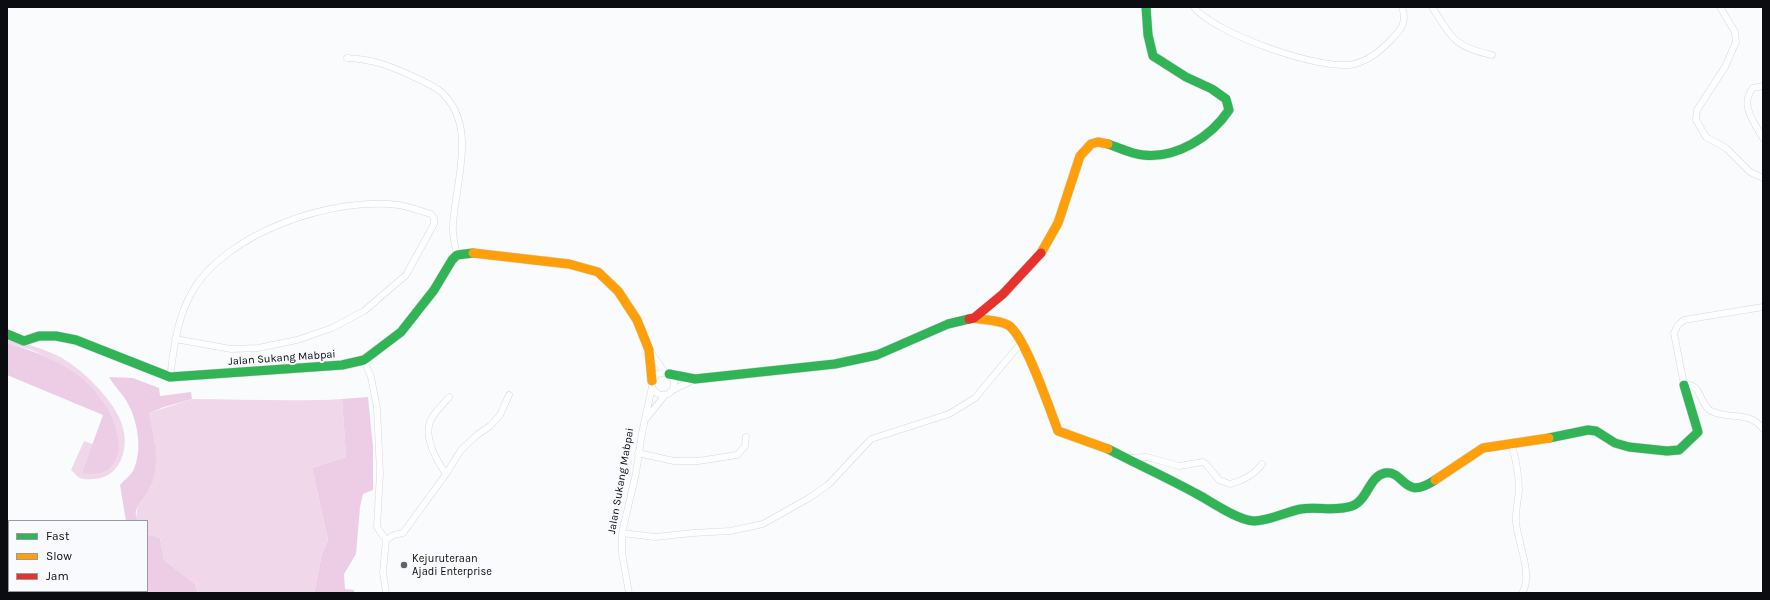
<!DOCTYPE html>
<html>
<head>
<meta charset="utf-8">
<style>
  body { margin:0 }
  #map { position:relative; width:1770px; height:600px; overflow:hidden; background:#fafbfc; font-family:Karla,sans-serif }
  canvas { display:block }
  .frame { position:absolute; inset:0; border:8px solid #0b0c11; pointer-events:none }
  .legend { position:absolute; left:8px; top:520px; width:140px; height:72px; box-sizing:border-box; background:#f9fafd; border:1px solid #9a9b9f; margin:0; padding:5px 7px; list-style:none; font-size:12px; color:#0b0c11 }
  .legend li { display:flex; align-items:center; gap:8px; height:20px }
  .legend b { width:20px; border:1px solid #9a9b9f }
</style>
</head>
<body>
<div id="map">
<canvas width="1770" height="600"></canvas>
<div class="frame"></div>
<ul class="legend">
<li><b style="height:5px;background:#30b455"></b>Fast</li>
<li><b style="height:5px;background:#ff9f0a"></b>Slow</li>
<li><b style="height:5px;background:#e5322d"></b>Jam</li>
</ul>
</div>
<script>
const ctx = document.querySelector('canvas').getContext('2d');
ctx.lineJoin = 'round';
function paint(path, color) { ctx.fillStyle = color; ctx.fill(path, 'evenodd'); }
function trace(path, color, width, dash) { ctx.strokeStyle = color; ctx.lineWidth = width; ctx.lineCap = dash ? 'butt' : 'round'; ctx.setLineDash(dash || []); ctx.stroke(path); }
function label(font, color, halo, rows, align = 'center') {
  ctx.font = font + ' Karla,sans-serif'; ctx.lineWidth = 4; ctx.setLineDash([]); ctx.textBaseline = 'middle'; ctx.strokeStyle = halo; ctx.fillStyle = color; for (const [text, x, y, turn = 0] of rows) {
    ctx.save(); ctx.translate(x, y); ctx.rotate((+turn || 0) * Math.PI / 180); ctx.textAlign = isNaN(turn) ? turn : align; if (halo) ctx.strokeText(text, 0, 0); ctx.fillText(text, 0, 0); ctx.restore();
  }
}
paint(new Path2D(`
  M7,338c16,5 34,10 49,17 24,11 61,47 67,73 6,21 -3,49 -28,51 -4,0 -11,1 -15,-1 -3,-1 -6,-6 -9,-8l13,-29 9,3 -11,29 29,-58 -20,-27 -39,-28 -20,-10 -25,-7z
  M192,399c50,0 100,3 150,0l4,58 -34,11 16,72 -6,13 -8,40h-116l-3,-9 -31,-24 -4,-22 -13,-4v-13h-9l-2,-3 2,-14 13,-17 4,-44 -6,-30z`), '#f0d8ea');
paint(new Path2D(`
  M7,343c30,9 63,21 85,45 11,13 22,28 25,45 6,26 -7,46 -35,40l21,-58 -96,-40z
  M109,377l24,1 26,10 1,8 31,-4 1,7 -28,8 -15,6c5,24 12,49 2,73 -4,11 -21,21 -13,35h-12l-6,-36c4,-5 10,-9 13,-14 10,-20 5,-50 -6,-69 -5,-9 -13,-16 -18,-25z
  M368,397l5,50v43l-10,4 -3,13 -4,47 -12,20 1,15 9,1v3h-40l8,-40 6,-13 -16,-72 34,-11 -4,-58z
  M147,534l13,4 4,22 31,24 3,9h-53l-1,-2h3z`), '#edcde6');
const street = new Path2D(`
  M1194,7c19,26 129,65 160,57 16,-4 27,-14 38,-25 10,-11 15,-16 10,-32
  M1432,7c20,31 22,40 60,48
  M1720,7l15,25 1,10 -11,25 -28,43 -1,10 10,17 20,11 24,24 13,6
  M347,58c25,1 44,8 67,19 8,4 19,8 26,14 39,33 15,92 13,134 -1,10 2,20 4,30
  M1763,86l-10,2c-14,16 1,34 10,50
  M1763,307l-79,13 -6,5 -4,8 10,52c18,-3 15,20 27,26 18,9 38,-1 52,18
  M650,351l15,22
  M364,360l7,17 6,31 3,65 -3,54 9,13 -3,32 3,21
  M652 384a11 11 0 1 1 22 0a11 11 0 1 1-22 0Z
  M170,377c4,-30 7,-59 22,-85 33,-59 141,-96 207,-87 11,2 22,6 32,9l3,4v6l-28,51 -42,36 -32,17 -35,12 -39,8 -27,1 -56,-10
  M671,391l24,-12
  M645,420l20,-25
  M1511,443c5,16 8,31 8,48 -1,10 -4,21 -3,31 1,19 18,54 6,71
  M638,453l36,8h24l39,-6 8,-9 1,-9
  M1126,458l21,-1 32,9 24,-4 3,2 13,16 11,4c12,-3 25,-10 32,-20
  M446,474c-9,-13 -22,-35 -16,-52 3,-9 13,-17 19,-25
  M622,533l33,4 38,-4 37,-2 33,-7 46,-26 20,-14 42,-45 78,-25 26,-16 46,-55
  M386,540l8,-5 9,-2 43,-59 15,-24 16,-15 13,-9 10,-11 9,-20
  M629,593l-7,-40v-20l14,-60 6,-40 10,-46`);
const fast = new Path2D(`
  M1108,144c12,4 23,10 35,11 33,4 68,-18 86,-45l-3,-11 -14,-10 -26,-12 -33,-21 -5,-21 -2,-28
  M7,334l17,7 15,-5h17l20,4 94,37 172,-12 22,-5 37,-28 33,-42 18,-30 5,-5 16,-2
  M669,374l26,5 140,-15 42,-9 71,-31 21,-5
  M1549,438l39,-8 8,1 19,12 14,4 38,4 12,-1 19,-18 -14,-47
  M1108,449c29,15 60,29 89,45 15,8 40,26 57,27 16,0 31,-9 47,-12 16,-3 34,3 51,-3 16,-6 17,-30 33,-33 20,-3 18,29 50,7`);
const slow = new Path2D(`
  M473,253l96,11 29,8 20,19 19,29 12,30 3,31
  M1041,253l17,-30 22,-67 11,-12 7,-2 10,2
  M974,318c10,2 25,2 34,7 17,10 42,85 50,106l50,18
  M1435,480l48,-32 66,-10`);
const jam = new Path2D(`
  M969,319l5,-1 29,-24 38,-41`);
trace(street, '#d6d8db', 7);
trace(fast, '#d6d8db', 10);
trace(slow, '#d6d8db', 10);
trace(jam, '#d6d8db', 10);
trace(street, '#fefeff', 6);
trace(fast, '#30b455', 9);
trace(slow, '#ff9f0a', 9);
trace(jam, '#e5322d', 9);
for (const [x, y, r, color] of [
  [404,565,4,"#5f6063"]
]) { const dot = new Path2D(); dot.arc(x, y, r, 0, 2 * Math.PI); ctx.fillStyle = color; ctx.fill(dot); trace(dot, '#f9fafd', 1.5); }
label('11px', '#0b0c11', '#f9fafd', [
  ["Jalan Sukang Mabpai",282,358,-4],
  ["Jalan Sukang Mabpai",621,481,-80]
]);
label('11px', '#0b0c11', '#f9fafd', [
  ["Kejuruteraan",412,559],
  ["Ajadi Enterprise",412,572]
], 'left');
</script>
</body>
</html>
